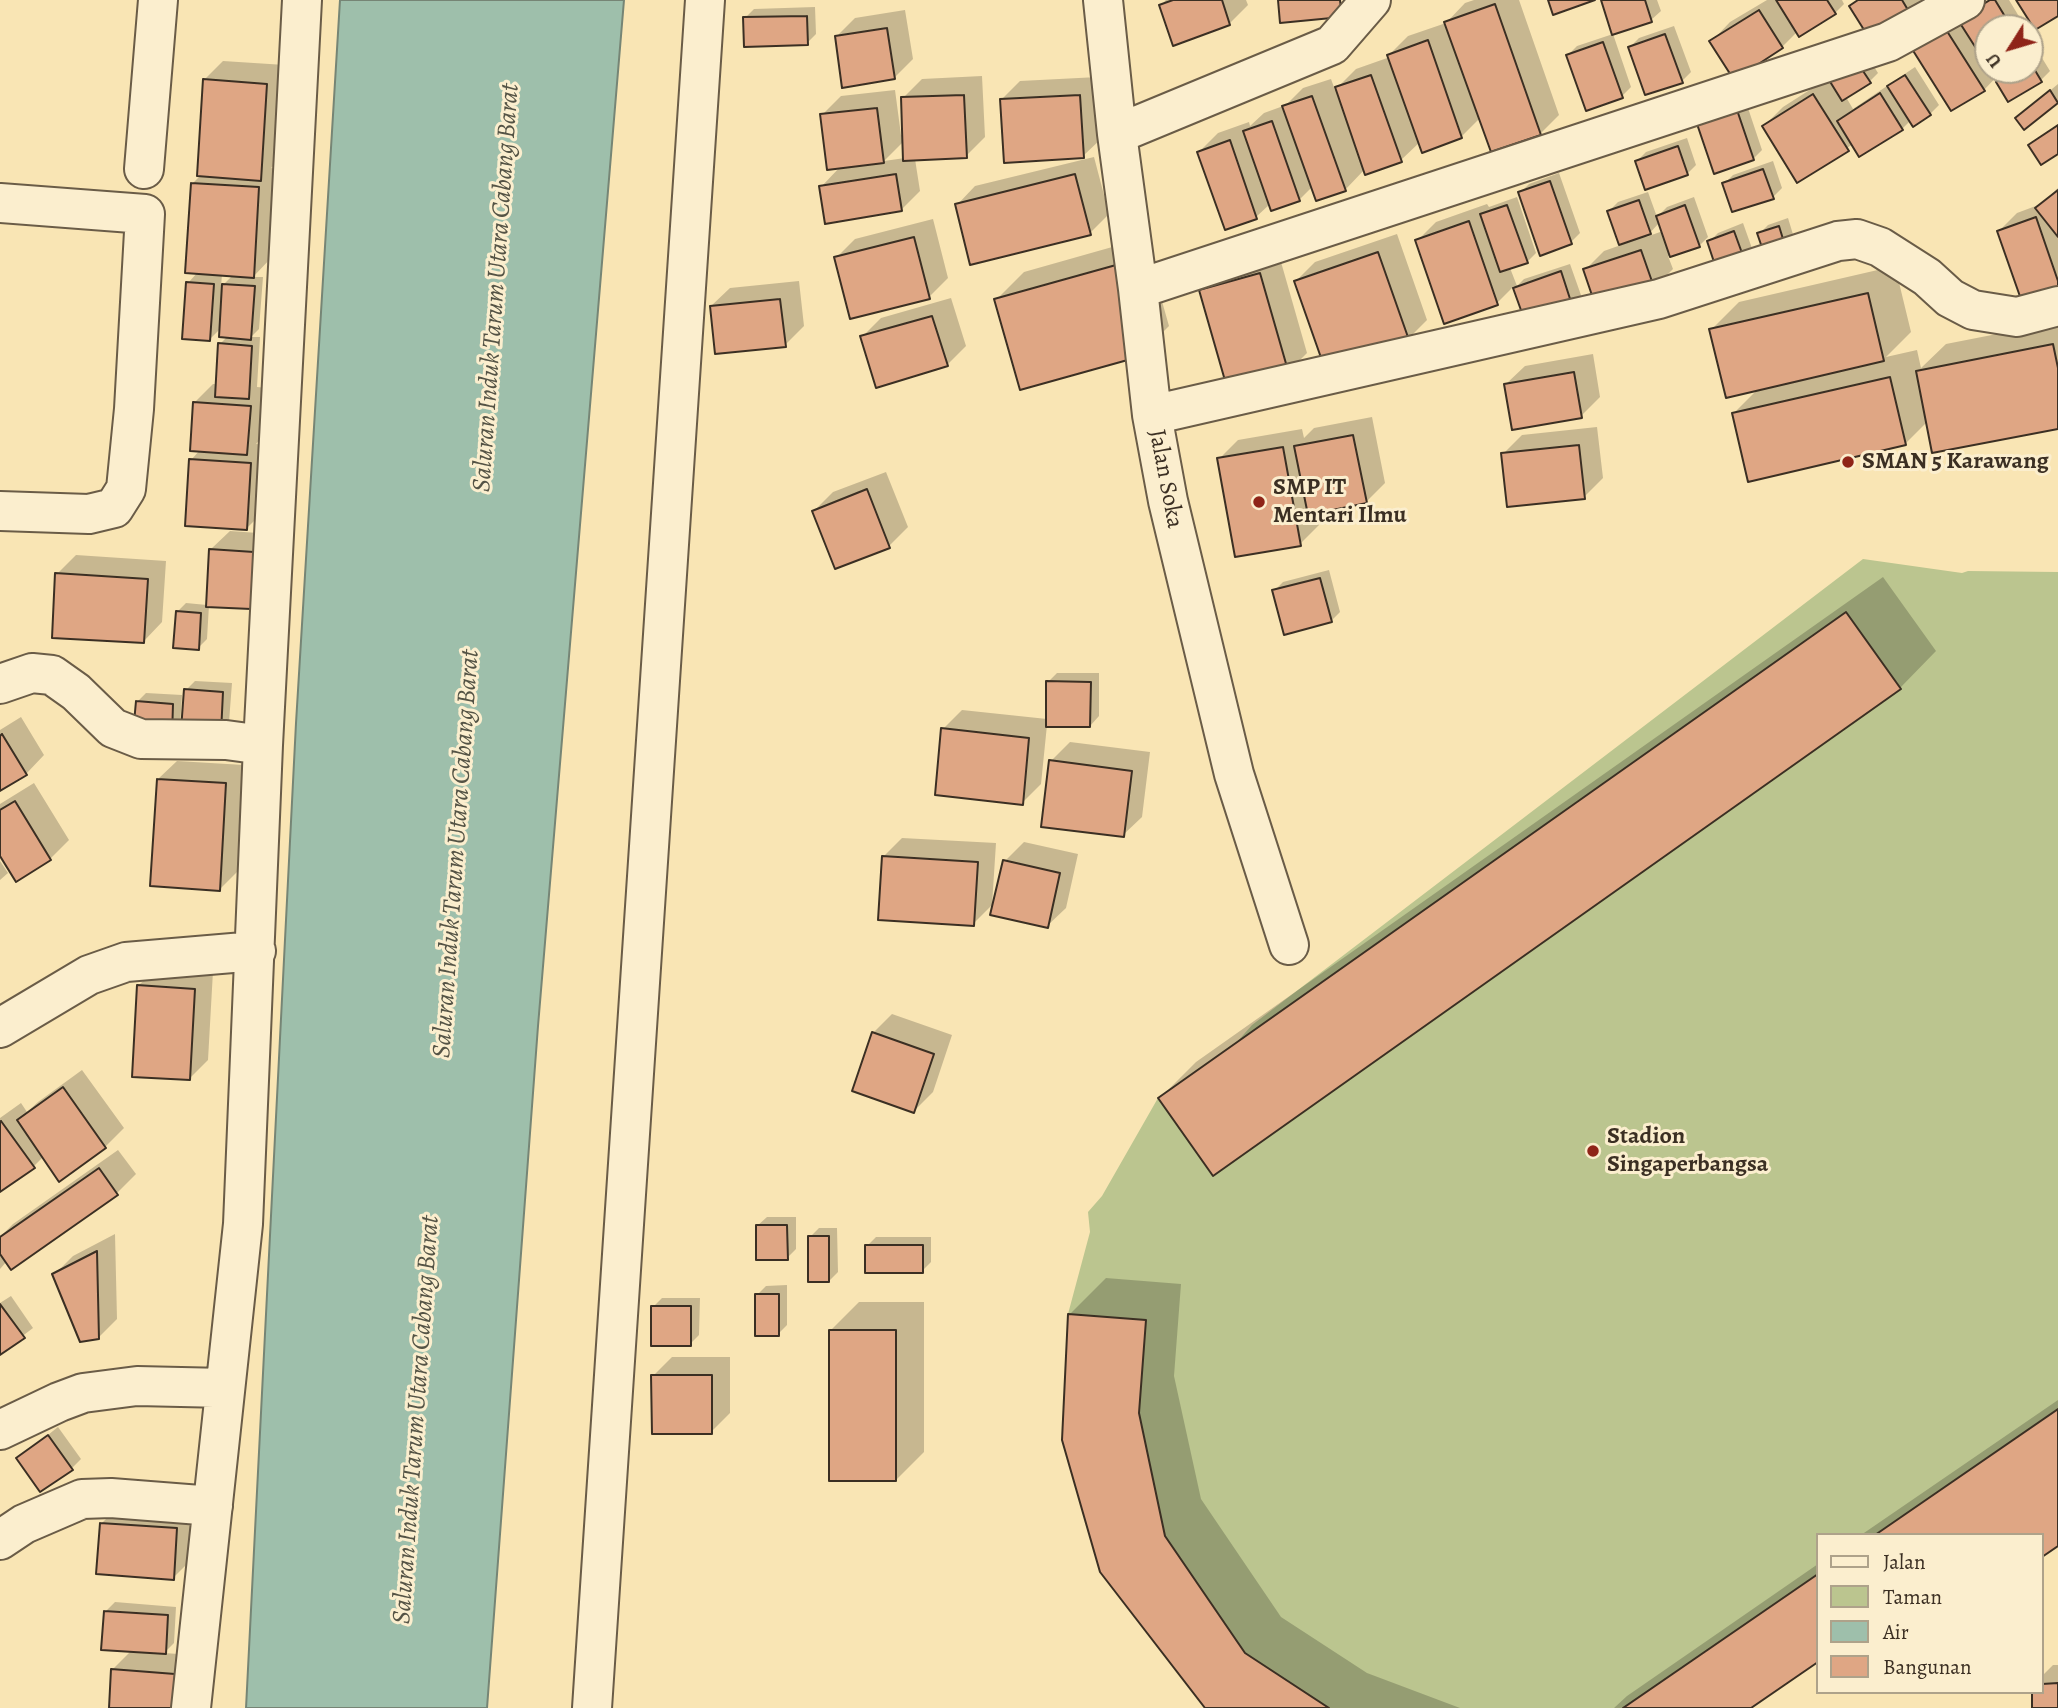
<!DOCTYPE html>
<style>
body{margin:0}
#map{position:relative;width:2058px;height:1708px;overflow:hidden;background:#f9e5b4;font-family:Alegreya,serif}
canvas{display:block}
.legend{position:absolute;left:1816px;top:1533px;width:228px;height:161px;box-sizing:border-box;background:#fbeece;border:2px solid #aea28a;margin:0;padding:9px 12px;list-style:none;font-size:21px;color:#3b2f23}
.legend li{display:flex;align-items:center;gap:14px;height:35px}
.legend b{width:35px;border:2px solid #aea28a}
.north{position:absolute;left:1974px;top:14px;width:70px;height:70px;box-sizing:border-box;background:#fbeece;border:2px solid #aea28a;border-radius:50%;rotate:233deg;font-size:19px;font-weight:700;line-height:28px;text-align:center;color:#3b2f23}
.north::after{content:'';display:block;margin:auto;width:24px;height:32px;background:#8f2418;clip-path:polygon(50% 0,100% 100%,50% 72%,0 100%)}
</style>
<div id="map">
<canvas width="2058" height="1708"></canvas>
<ul class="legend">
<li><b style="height:9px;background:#fbeece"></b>Jalan</li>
<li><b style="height:19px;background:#bbc58f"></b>Taman</li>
<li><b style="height:19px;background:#9ebfab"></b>Air</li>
<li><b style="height:19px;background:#dfa684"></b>Bangunan</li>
</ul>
<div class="north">U</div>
</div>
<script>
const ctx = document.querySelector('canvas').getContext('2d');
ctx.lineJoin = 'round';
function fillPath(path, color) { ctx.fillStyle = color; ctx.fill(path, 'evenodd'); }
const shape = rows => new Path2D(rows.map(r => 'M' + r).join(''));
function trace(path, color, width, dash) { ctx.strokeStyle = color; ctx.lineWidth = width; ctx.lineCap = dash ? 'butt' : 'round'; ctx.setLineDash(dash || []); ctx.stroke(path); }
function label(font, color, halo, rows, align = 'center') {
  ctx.font = font + ' Alegreya,serif'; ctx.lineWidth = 6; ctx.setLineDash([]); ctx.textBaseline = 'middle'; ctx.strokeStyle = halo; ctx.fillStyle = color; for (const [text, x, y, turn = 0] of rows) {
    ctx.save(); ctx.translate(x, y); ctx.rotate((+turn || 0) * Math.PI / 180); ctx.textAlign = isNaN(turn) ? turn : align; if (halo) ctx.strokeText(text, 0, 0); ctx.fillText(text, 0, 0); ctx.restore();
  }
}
const green = shape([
 [1863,559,1962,573,1968,571,2058,572,2058,1546,2042,1535,1818,1535,1818,1662,1751,1708,1205,1708,1062,1440,1068,1314,1090,1232,1088,1212,1102,1196,1158,1098,1237,1042,1252,1025]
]);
const water = shape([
 [340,0,624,0,538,1026,487,1708,246,1708,296,723,340,0]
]);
const shadow = shape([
 [1166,0,1246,0,1248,5,1229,24,1161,5],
 [1474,0,1519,0,1559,115,1540,134,1480,118,1461,137,1420,142,1401,160,1365,169,1345,190,1312,187,1299,200,1270,204,1256,217,1226,228,1199,152,1218,133,1249,122,1250,126,1264,113,1286,105,1303,88,1331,79,1335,90,1356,69,1390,57,1389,55,1408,36,1446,23,1465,3],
 [1603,0,1657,0,1661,11,1651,20,1613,33],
 [1767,0,1842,0,1844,4,1835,13,1798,31,1782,47,1712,41,1730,22],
 [1857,0,1934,0,1910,14,1851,6],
 [1987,0,2009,0,2026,28,1988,28,1988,70,2002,71,1984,90,1914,49],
 [815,7,816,34,807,43,745,18,754,9],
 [905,10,913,59,894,78,837,36,855,18],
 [1674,26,1691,72,1682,81,1630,47,1639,38],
 [1613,34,1631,87,1622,96,1568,55,1577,46],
 [2039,53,2050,71,2041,80,1998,82,2012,70,2030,70,2030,59],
 [1866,54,1878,73,1869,82,1846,97,1853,109,1915,67,1939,105,1930,114,1911,120,1902,129,1853,144,1798,180,1764,126,1783,107],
 [223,61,285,65,280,160,271,168,277,169,272,257,253,277,263,277,259,329,251,337,260,337,257,387,269,388,265,434,256,444,269,445,266,509,247,528,191,460,200,450,194,403,213,384,218,384,220,344,228,336,221,328,210,339,188,283,198,272,193,183,201,175,204,80],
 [222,274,233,275,221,287],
 [982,76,985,137,966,156,915,159,920,191,901,210,821,187,840,167,822,115,841,96,895,90,901,135,904,134,903,98,922,79],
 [904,141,905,158,884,161],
 [1098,77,1102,138,1083,156,1001,100,1020,81],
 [2058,84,2058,101,2024,127,2017,118],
 [1745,99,1762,150,1753,159,1698,122],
 [1687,138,1696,165,1687,174,1637,161,1646,152],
 [1094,157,1109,214,1090,233,957,205,975,186],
 [1773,161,1782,188,1773,197,1724,184,1733,175],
 [1559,173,1580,233,1571,242,1520,193,1529,184],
 [2058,188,2058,291,1999,231,2017,213,2041,204],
 [1648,192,1657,217,1667,207,1694,197,1708,237,1699,246,1668,256,1673,269,1654,288,1585,270,1604,251,1621,245,1609,211,1618,202],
 [1660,222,1663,231,1646,237],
 [1517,197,1536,253,1527,262,1510,268,1517,286,1524,279,1570,264,1582,298,1527,322,1514,286,1497,303,1417,241,1436,222,1487,204,1489,207],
 [1788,218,1795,241,1786,250,1759,234,1768,225],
 [933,219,948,278,929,297,836,258,855,239],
 [1743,223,1754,254,1745,263,1709,242,1718,233],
 [1397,234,1427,320,1408,339,1296,281,1315,262],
 [1144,238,1169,326,1141,354,996,300,1024,272],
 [1279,255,1307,353,1288,372,1201,290,1219,271],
 [1895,266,1911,332,1886,357,1917,350,1921,368,1946,344,2058,322,2058,427,1928,421,1905,444,1734,413,1759,388,1711,330,1739,302],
 [799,281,804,326,785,345,711,306,730,288],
 [951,298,966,346,947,365,862,337,881,318],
 [1593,354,1600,397,1581,416,1506,384,1525,366],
 [1372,417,1385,483,1366,502,1317,512,1319,525,1300,544,1219,459,1238,440,1302,429,1304,438,1314,428],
 [1597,427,1603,478,1584,497,1503,454,1522,435],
 [886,472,908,527,889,546,814,511,833,492],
 [230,531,272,534,209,605,207,639,198,648,177,612,186,603,207,605,211,549],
 [76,555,166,561,162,622,144,641,57,574],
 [1329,570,1340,612,1331,621,1274,591,1283,582],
 [1883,577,1936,651,1900,688,1160,1098,1196,1062],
 [1057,673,1099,673,1099,716,1090,726,1047,725,1041,784,1022,803,943,729,962,710,1047,719,1048,682],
 [195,681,232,683,229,722,183,729,186,690],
 [146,693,182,695,180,726,137,702],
 [21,717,44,755,26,774,0,789,0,730],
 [1070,742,1150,752,1142,817,1123,835,1051,761],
 [177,761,244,765,239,870,220,889,158,779],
 [34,783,69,840,50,859,16,880,0,853,0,804],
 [902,838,996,843,992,905,973,924,883,857],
 [1024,842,1078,854,1066,908,1047,926,1005,861],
 [0,861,8,873,0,880],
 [158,967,213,971,208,1060,189,1079,139,985],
 [892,1014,952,1035,933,1092,914,1111,873,1033],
 [82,1070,124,1128,105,1147,44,1156,34,1166,0,1189,0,1118,21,1103,27,1112,38,1102],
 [118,1150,136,1174,117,1193,11,1267,7,1261,0,1269,0,1237,13,1224],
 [767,1217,796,1217,796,1249,787,1258,757,1226],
 [819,1228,837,1228,838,1272,829,1281,810,1237],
 [115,1234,117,1319,98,1338,54,1275,73,1256],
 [876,1237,931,1237,931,1262,922,1271,867,1246],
 [1106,1278,1181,1284,1174,1376,1201,1499,1281,1617,1367,1673,1460,1708,1207,1708,1070,1314],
 [787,1285,787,1325,778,1334,757,1295,766,1286],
 [11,1296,33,1328,0,1353,0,1303],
 [662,1298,700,1298,699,1335,690,1344,653,1307],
 [859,1302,924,1302,924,1452,896,1480,831,1330],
 [672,1357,730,1357,730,1413,711,1432,653,1376],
 [2058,1400,2058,1544,2042,1535,1861,1535],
 [58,1427,81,1459,72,1468,19,1458],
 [120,1505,195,1510,192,1559,173,1578,101,1524],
 [1818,1564,1818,1660,1748,1708,1614,1708,1627,1696],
 [115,1602,176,1607,174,1643,164,1653,193,1655,190,1708,110,1708,112,1670,132,1650,106,1611],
 [2053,1665,2058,1665,2058,1708,2034,1708,2042,1692,2042,1676]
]);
const building = shape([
 [1173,0,1222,0,1230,25,1173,46,1159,5,1173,0],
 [1278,0,1340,0,1342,17,1280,23,1278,0],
 [1548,0,1595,0,1553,15,1548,0],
 [1601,0,1645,0,1652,22,1612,35,1601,0],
 [1776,0,1827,0,1836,14,1799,37,1776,0],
 [1858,0,1902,0,1911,15,1871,41,1849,6,1858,0],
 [1990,0,1995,0,2012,28,1988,28,1988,67,1958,20,1990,0],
 [2016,0,2058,0,2058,16,2035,30,2016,0],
 [1495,4,1541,135,1491,152,1444,22,1495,4],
 [1759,10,1783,48,1734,80,1709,41,1759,10],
 [807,16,808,45,744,47,743,17,807,16],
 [887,28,895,79,842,88,835,36,887,28],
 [1945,28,1985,91,1951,111,1912,49,1945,28],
 [1665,34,1683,83,1645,95,1628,47,1665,34],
 [1428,40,1462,138,1422,153,1387,55,1428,40],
 [1603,42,1623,98,1586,111,1566,55,1603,42],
 [1857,62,1871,83,1842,101,1829,80,1857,62],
 [2030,62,2042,82,2008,102,1996,82,2015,70,2030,70,2030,62],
 [1371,75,1402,162,1365,175,1335,87,1371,75],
 [1905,75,1931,115,1913,127,1887,86,1905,75],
 [203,79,267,84,261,181,197,176,203,79],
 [2050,90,2058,103,2024,130,2015,118,2050,90],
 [1880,93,1903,130,1859,157,1837,121,1880,93],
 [1813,94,1849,151,1797,183,1762,126,1813,94],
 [964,95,967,158,903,161,901,97,964,95],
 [1080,95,1084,158,1004,163,1000,99,1080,95],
 [1312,96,1346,191,1316,201,1282,106,1312,96],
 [1736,107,1754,160,1714,174,1696,121,1736,107],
 [877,108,884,163,827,170,820,114,877,108],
 [1272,121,1300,201,1271,211,1243,131,1272,121],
 [2058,125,2058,154,2041,165,2028,145,2058,125],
 [1230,140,1257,219,1225,230,1197,152,1230,140],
 [1678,146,1688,175,1645,190,1635,161,1678,146],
 [1763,169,1774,199,1732,212,1722,183,1763,169],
 [896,174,902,211,825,224,819,186,896,174],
 [1075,174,1091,235,970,265,955,204,1075,174],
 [1550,181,1572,244,1540,256,1518,192,1550,181],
 [191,183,259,187,254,278,185,273,191,183],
 [2058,190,2058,237,2035,208,2058,190],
 [1639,200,1651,234,1619,245,1607,211,1639,200],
 [1507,205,1528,263,1500,272,1480,214,1507,205],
 [1685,205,1700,247,1670,257,1656,216,1685,205],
 [2036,217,2058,281,2058,293,2023,305,1997,231,2036,217],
 [1469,221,1498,305,1444,324,1415,240,1469,221],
 [1779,226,1787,252,1766,259,1757,233,1779,226],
 [1734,231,1746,264,1718,274,1707,241,1734,231],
 [914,237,930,299,850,319,834,257,914,237],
 [1641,250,1655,290,1597,310,1583,269,1641,250],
 [1378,252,1409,340,1325,369,1294,281,1378,252],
 [1116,265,1142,356,1020,390,994,299,1116,265],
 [1561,271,1573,308,1526,324,1513,288,1561,271],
 [1260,273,1289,374,1228,391,1199,290,1260,273],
 [186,282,214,284,210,341,182,339,186,282],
 [222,284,255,286,251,340,219,337,222,284],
 [1868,293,1884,361,1726,398,1709,329,1868,293],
 [780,299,786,347,715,354,710,306,780,299],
 [932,316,948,366,876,388,860,336,932,316],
 [218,343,252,346,249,399,215,397,218,343],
 [2053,344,2058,368,2058,429,1932,453,1916,371,2053,344],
 [1574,372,1582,418,1512,430,1504,384,1574,372],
 [1890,377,1906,445,1748,482,1732,413,1890,377],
 [193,402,251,406,247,455,190,451,193,402],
 [1353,435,1367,503,1308,515,1294,446,1353,435],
 [1579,445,1585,499,1507,507,1501,453,1579,445],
 [1283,447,1301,546,1235,557,1217,458,1283,447],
 [189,459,251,463,247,530,185,526,189,459],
 [867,489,890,548,835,569,812,511,867,489],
 [209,549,254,552,251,609,206,607,209,549],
 [55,573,148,579,144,643,52,638,55,573],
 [1320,578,1332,622,1284,635,1272,590,1320,578],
 [176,611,201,613,199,650,173,648,176,611],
 [1846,612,1901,689,1213,1176,1158,1098,1846,612],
 [1046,681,1091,682,1090,727,1046,727,1046,681],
 [184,689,223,692,221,733,181,730,184,689],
 [136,701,173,704,172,737,133,734,136,701],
 [941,728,1029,738,1023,805,935,795,941,728],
 [2,734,27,775,0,791,0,736,2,734],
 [1049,760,1132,771,1124,837,1041,827,1049,760],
 [157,779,226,783,220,891,150,886,157,779],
 [15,801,51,860,16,882,0,856,0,810,15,801],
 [882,856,978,862,974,926,878,920,882,856],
 [1003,860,1060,873,1048,928,990,915,1003,860],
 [137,985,195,989,190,1080,132,1077,137,985],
 [872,1032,934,1054,914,1113,852,1091,872,1032],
 [63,1087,106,1148,59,1182,17,1120,63,1087],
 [1,1121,35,1168,0,1192,0,1122,1,1121],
 [99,1168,118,1195,11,1270,0,1254,0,1237,99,1168],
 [756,1225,787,1225,788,1260,756,1260,756,1225],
 [808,1236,829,1236,829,1282,808,1282,808,1236],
 [865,1245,923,1245,923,1273,865,1273,865,1245],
 [97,1251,99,1339,80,1342,52,1274,97,1251],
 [755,1294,779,1294,779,1336,755,1336,755,1294],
 [0,1304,25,1338,0,1355,0,1304],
 [651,1306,691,1306,691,1346,651,1346,651,1306],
 [1068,1314,1146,1320,1139,1413,1165,1536,1245,1653,1329,1708,1205,1708,1100,1572,1062,1440,1068,1314],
 [829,1330,896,1330,896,1481,829,1481,829,1330],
 [651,1375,712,1375,712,1434,652,1434,651,1375],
 [2058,1409,2058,1546,2042,1557,2042,1535,1875,1535,2058,1409],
 [48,1435,73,1470,40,1492,16,1458,48,1435],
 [100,1523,177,1528,174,1580,96,1574,100,1523],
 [1818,1574,1818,1662,1751,1708,1623,1708,1818,1574],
 [104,1611,168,1615,166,1654,101,1650,104,1611],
 [111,1669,175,1674,173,1708,109,1708,111,1669],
 [2058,1683,2058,1708,2032,1708,2032,1692,2042,1692,2042,1684,2058,1683]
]);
const minor = shape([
 [1103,0,1117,134,1138,289,1152,415,1168,501,1234,774,1289,945],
 [1117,134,1332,45,1371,0],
 [144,169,158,0],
 [0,203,145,214,134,409,126,489,114,508,89,514,0,511],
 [1138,289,1888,42,1965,0],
 [1152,415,1659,299,1838,241,1857,239,1880,247,1927,277,1950,298,1973,310,2017,317,2058,306],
 [0,684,32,673,52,675,76,692,113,728,141,739,226,740,263,745],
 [0,1028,89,975,126,962,256,951],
 [0,1430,59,1402,83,1393,137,1386,225,1388],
 [0,1540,24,1524,82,1499,111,1498,213,1506],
 [191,1708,243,1224,263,745,302,0],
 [592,1708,705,0]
]);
const markers = [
 [1848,462,7,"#8f2418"],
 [1259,502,7,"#8f2418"],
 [1593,1151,7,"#8f2418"]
];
const poiNames = [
 ["SMAN 5 Karawang",1862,462],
 ["SMP IT",1273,488],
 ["Mentari Ilmu",1273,516],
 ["Stadion",1607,1137],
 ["Singaperbangsa",1607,1165]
];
const streetNames = [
 ["Jalan Soka",1165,479,79]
];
const waterNames = [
 ["Saluran Induk Tarum Utara Cabang Barat",497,288,-86],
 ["Saluran Induk Tarum Utara Cabang Barat",457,854,-86],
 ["Saluran Induk Tarum Utara Cabang Barat",417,1420,-86]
];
fillPath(green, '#bbc58f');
fillPath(water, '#9ebfab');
trace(water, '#768575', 2);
fillPath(shadow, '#0003');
fillPath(building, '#dfa684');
trace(building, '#3b2f23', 2);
trace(minor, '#6a5c47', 42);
trace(minor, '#fbeece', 38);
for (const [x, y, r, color] of markers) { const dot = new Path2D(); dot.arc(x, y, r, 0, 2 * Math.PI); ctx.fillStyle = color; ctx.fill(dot); trace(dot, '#fbeece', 2.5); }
label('bold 24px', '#3b2f23', '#fbeece', poiNames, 'left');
label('24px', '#3b2f23', '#fbeece', streetNames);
label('italic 26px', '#545345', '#fbeece', waterNames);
</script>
